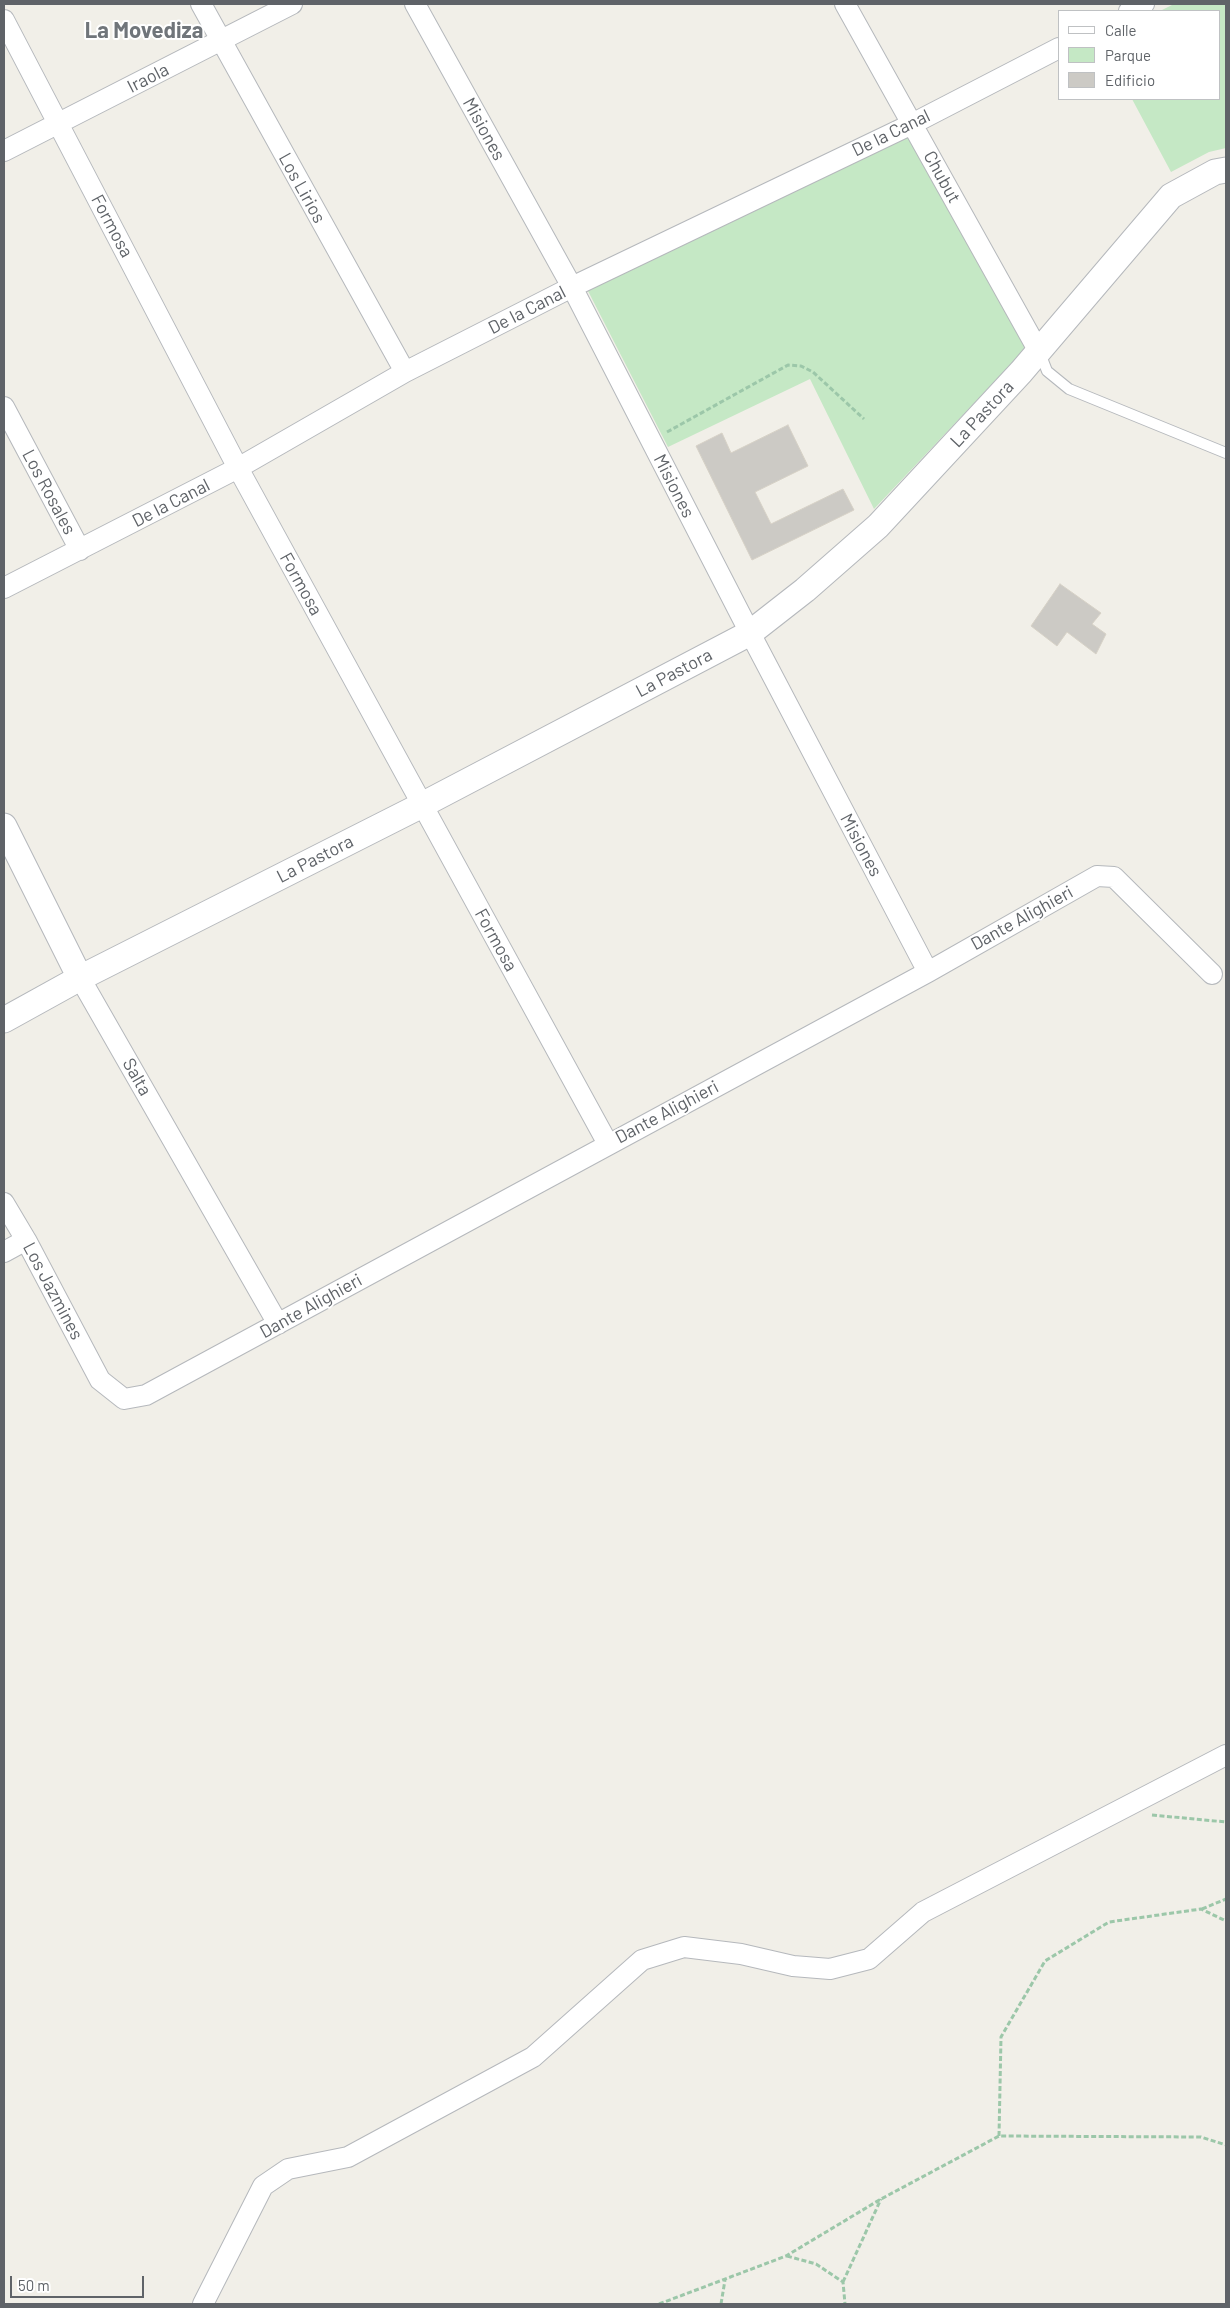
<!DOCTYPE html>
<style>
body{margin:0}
#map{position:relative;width:1230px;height:2308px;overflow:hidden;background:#f1efe8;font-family:Barlow,sans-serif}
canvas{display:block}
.frame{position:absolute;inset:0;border:5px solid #5f6368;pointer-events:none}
.legend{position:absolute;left:1058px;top:10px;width:162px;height:90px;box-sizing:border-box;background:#fff;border:1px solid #bfc1c3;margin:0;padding:6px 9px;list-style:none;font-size:15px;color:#5f6368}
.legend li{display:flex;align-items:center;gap:10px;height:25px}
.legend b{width:25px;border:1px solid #bfc1c3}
.scale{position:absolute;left:10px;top:2276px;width:134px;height:22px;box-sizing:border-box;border:2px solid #5f6368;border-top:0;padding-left:6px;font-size:15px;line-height:18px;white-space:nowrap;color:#5f6368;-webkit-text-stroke:4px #fff;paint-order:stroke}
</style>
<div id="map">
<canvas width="1230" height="2308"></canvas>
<div class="frame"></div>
<ul class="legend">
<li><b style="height:6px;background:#fff"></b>Calle</li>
<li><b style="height:14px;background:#c5e8c5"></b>Parque</li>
<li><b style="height:14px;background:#cccac5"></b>Edificio</li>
</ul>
<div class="scale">50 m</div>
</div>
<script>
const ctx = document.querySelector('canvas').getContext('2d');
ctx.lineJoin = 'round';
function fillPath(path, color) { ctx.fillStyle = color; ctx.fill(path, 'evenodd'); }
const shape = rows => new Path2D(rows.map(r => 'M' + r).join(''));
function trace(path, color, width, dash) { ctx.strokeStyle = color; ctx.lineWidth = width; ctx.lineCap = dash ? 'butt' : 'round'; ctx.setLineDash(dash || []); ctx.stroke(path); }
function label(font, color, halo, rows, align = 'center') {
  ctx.font = font + ' Barlow,sans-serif'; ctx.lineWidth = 4; ctx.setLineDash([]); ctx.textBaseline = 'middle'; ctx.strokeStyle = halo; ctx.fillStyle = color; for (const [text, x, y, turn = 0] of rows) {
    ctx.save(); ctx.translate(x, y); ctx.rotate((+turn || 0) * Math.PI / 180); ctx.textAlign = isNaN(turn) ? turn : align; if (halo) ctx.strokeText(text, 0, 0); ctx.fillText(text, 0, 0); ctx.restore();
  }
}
const green = shape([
 [1174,4,1226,4,1226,148,1209,152,1171,172,1132,99,1219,99,1219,11,1160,11],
 [908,129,1028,346,874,509,810,379,668,447,588,291]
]);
const building = shape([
 [788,425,808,466,755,492,771,524,843,489,854,510,752,560,696,446,722,433,731,453,788,425],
 [1060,584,1101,613,1092,624,1106,634,1096,654,1067,632,1057,646,1031,626,1060,584]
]);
const path = shape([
 [667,432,788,365,801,366,813,372,864,419],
 [1152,1815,1226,1822],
 [1202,1909,1226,1899],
 [999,2136,1001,2037,1045,1961,1109,1922,1201,1909,1226,1921],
 [787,2256,816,2264,843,2282,845,2304],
 [843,2282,881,2199],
 [659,2304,786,2256,881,2199,999,2136,1201,2137,1226,2145],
 [721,2304,725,2280]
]);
const service = shape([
 [1040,353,1047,371,1069,389,1226,453]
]);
const minor = shape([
 [201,4,405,372],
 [415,4,572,287,750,633,928,972],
 [845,4,1038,350],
 [1129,11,1144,4],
 [4,20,238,468,608,1144],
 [4,151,292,4],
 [4,407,80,550],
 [4,588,238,468,405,372,572,287,912,124,1059,48],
 [80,978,278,1324],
 [4,1203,26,1240,100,1380,124,1399,146,1395,928,972,1097,876,1114,877,1212,974],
 [4,1252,26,1240],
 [203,2304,263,2186,288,2169,348,2157,533,2057,642,1960,684,1947,741,1954,793,1966,830,1969,869,1959,923,1912,1226,1755]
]);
const tertiary = shape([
 [4,826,80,978],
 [4,1020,80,978,422,805,750,633,805,590,878,526,1021,372,1171,196,1215,172,1226,170]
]);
const streetNames = [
 ["Iraola",148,78,-27],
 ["Misiones",484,129,61],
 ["De la Canal",891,133,-26],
 ["Chubut",942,177,61],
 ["Los Lirios",302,188,61],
 ["Formosa",112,226,62],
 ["De la Canal",527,310,-27],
 ["La Pastora",982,414,-47],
 ["Misiones",674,486,63],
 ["Los Rosales",49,492,62],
 ["De la Canal",171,503,-27],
 ["Formosa",301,584,61],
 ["La Pastora",674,673,-28],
 ["Misiones",861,845,62],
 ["La Pastora",315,859,-27],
 ["Dante Alighieri",1022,918,-29],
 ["Formosa",496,940,61],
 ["Salta",137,1077,60],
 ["Dante Alighieri",667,1112,-28],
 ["Los Jazmines",53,1291,62],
 ["Dante Alighieri",311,1306,-29]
];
const districtNames = [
 ["La Movediza",144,31]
];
fillPath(green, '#c5e8c5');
fillPath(building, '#cccac5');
trace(building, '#d6d1c6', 1);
trace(service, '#b5b8bc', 12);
trace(minor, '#b5b8bc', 22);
trace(tertiary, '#b5b8bc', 27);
trace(path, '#9cc7a9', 3, [5, 2.5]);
trace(service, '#fff', 10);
trace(minor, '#fff', 20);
trace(tertiary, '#fff', 25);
label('18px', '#5f6368', '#fff', streetNames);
label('bold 22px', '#70757a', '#fff', districtNames);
</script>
